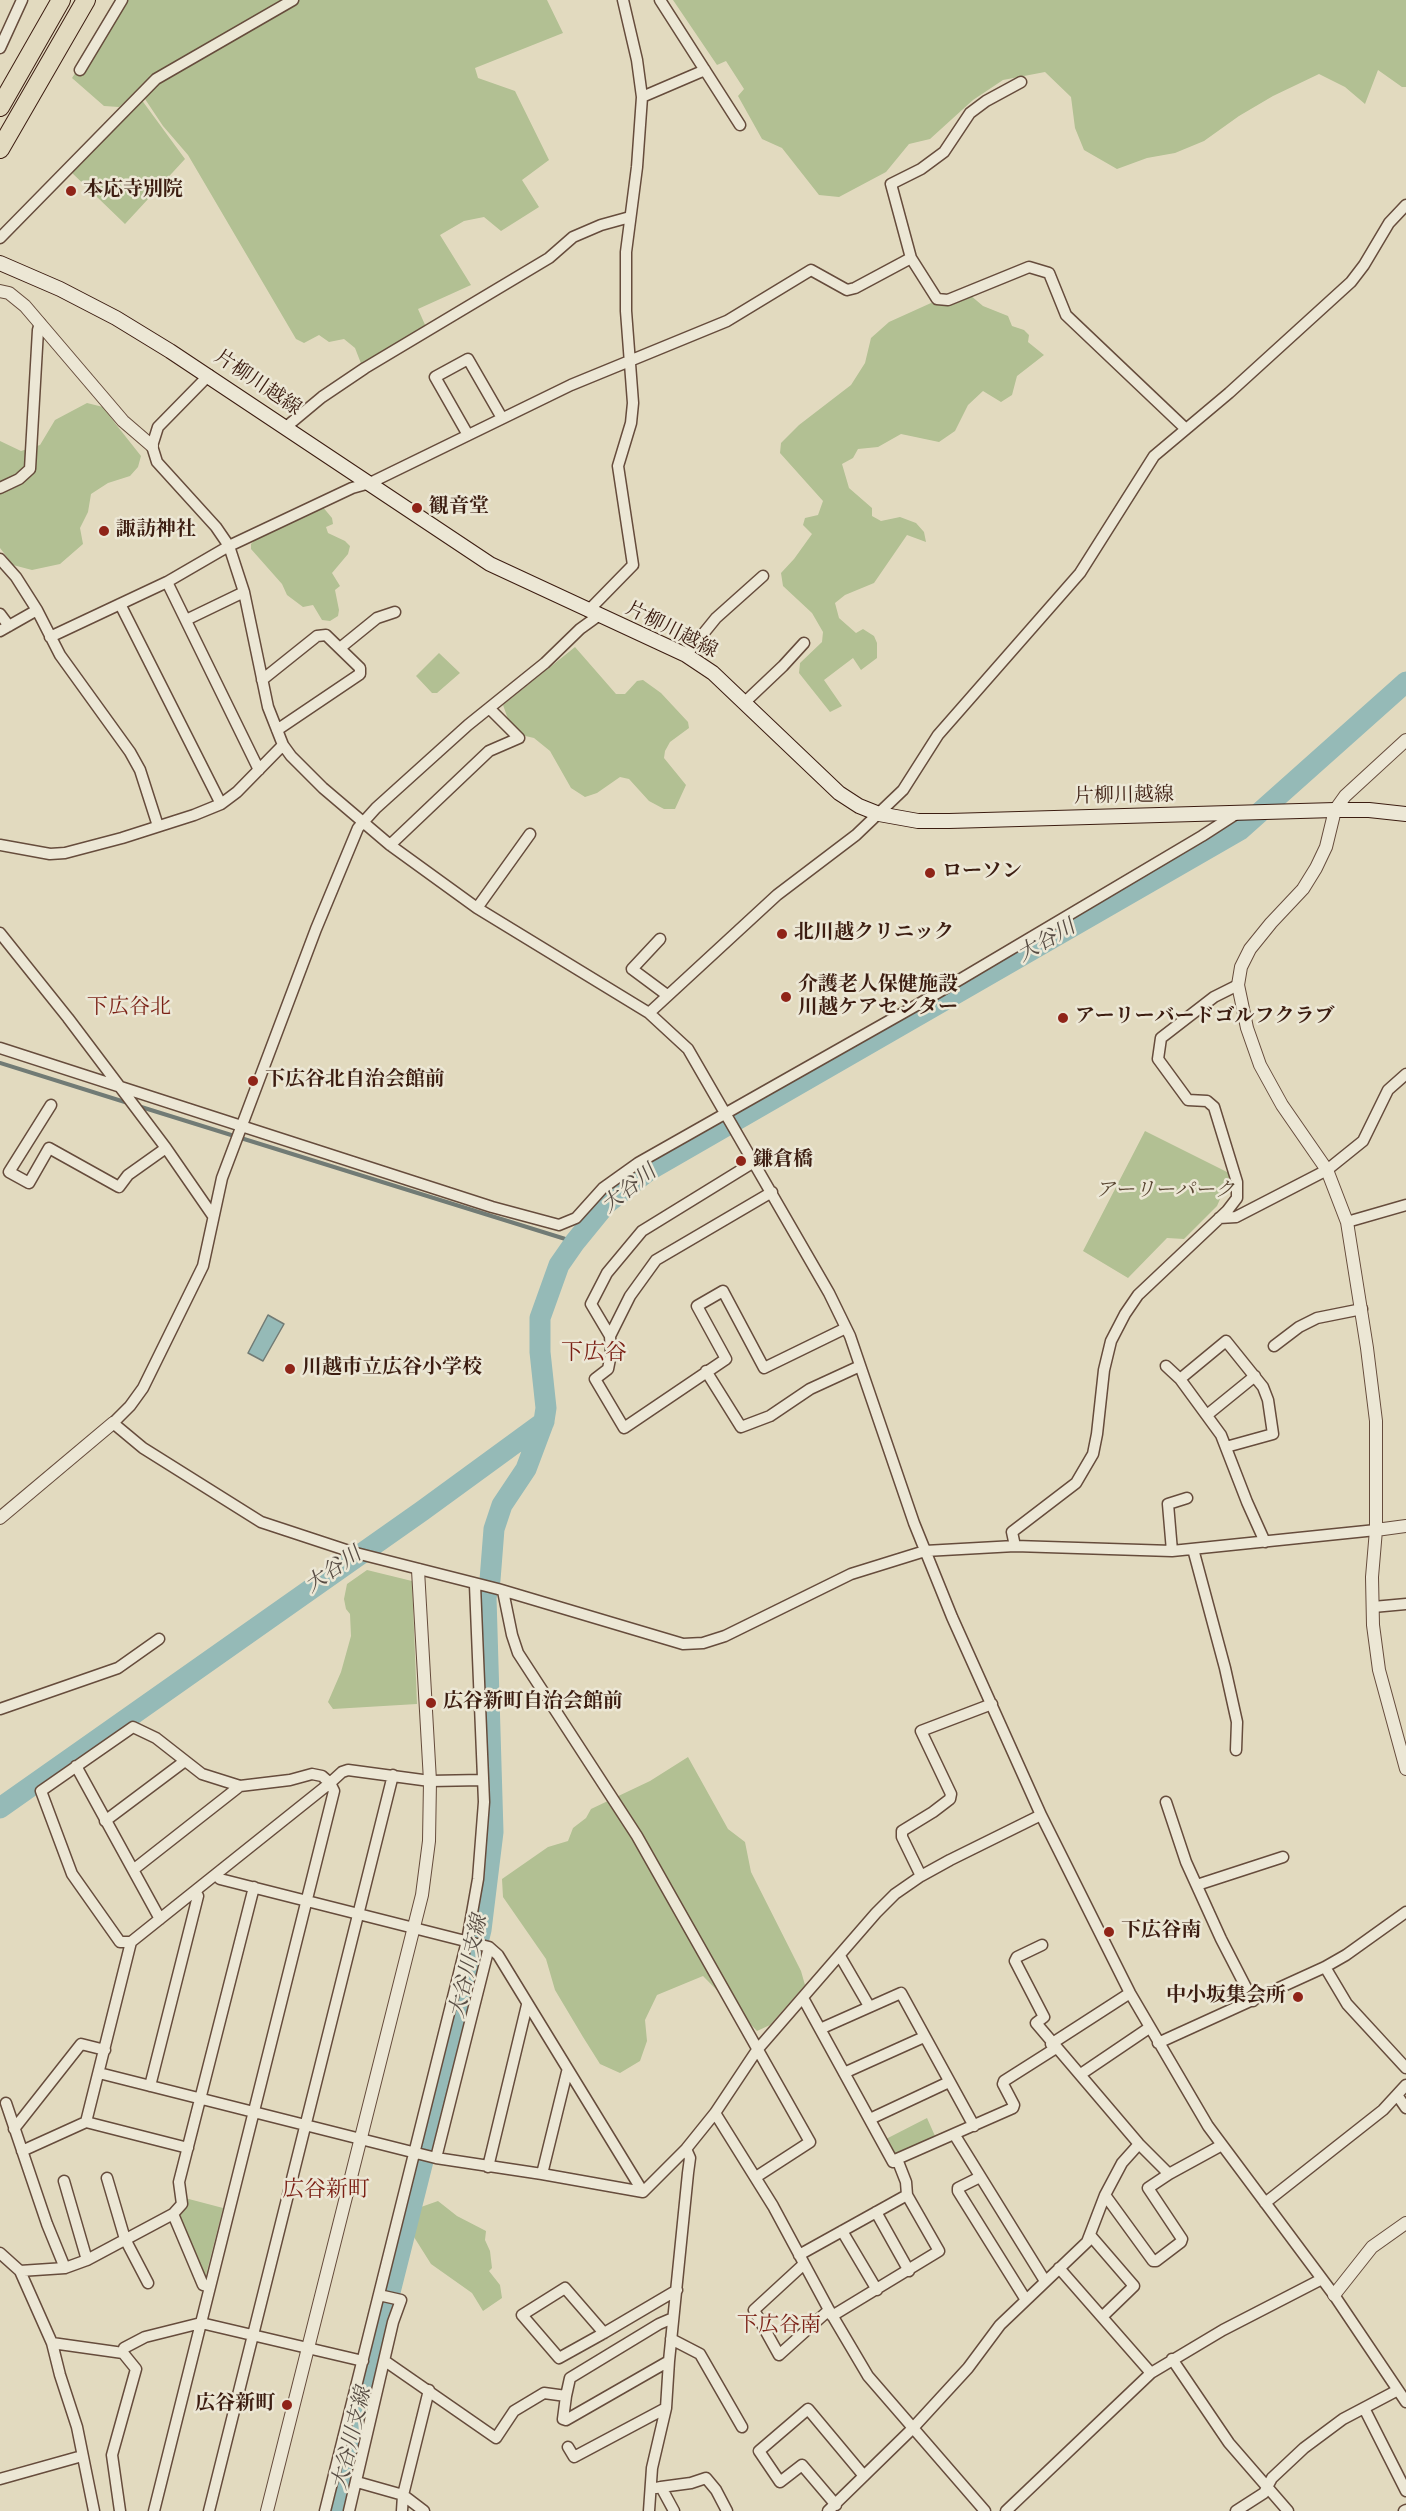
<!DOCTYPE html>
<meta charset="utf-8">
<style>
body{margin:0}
canvas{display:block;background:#e2dabf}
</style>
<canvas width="1406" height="2511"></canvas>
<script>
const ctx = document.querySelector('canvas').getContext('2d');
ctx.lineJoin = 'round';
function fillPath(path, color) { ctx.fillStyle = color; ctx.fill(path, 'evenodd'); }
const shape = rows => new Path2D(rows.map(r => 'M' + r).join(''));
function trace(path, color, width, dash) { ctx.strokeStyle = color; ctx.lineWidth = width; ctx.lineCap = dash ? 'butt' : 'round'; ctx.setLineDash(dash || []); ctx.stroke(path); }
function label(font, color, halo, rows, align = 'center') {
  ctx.font = font + ' "IM FELL Double Pica","Noto Serif JP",serif'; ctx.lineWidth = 5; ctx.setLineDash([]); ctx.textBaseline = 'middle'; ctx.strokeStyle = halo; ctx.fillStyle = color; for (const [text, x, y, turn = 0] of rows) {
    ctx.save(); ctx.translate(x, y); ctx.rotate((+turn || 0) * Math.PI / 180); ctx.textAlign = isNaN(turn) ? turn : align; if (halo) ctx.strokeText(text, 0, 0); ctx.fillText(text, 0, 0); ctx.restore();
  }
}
const green = shape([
 [124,0,547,0,563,33,475,68,478,78,515,91,549,160,522,180,539,207,501,231,484,217,464,221,440,235,471,285,418,309,426,327,362,366,355,348,344,339,329,342,319,335,304,343,296,339,188,155,163,126,139,90,119,107,104,106,72,78],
 [673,0,1406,0,1406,87,1402,87,1378,70,1365,104,1345,87,1319,74,1273,96,1239,116,1204,141,1175,153,1147,158,1117,169,1084,150,1075,128,1071,97,1045,72,1003,80,973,100,930,139,909,144,886,172,839,197,819,195,782,148,762,139,738,96,744,89,726,61,717,65],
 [141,99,185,159,125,224,70,171],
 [970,295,983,306,1008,316,1012,326,1024,330,1029,335,1028,342,1044,355,1017,376,1012,395,1001,402,983,391,968,405,955,431,939,442,901,434,878,447,858,449,853,458,842,464,849,488,872,508,872,516,881,521,900,517,916,523,924,532,926,542,907,535,874,583,845,595,835,603,839,618,856,633,863,629,874,636,877,643,877,658,861,670,853,658,824,680,842,706,830,712,799,673,800,663,822,642,823,632,812,613,783,586,781,573,794,559,812,534,803,525,805,518,818,515,823,501,780,453,781,443,799,425,851,385,865,363,871,338,889,322,931,303,952,304],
 [87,403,103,407,118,427,141,456,138,467,130,476,108,483,91,494,88,512,80,528,83,544,60,564,32,570,13,565,0,548,0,441,21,451,40,445,55,420],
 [322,506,332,518,333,524,326,527,328,533,345,541,350,546,348,554,332,573,340,586,335,590,339,610,338,616,330,621,322,620,313,605,303,607,287,595,282,584,251,549,251,544,259,536],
 [575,647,616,694,625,694,637,681,643,680,661,693,688,722,689,728,670,742,665,751,664,758,686,785,675,809,664,809,649,801,629,779,620,777,597,793,585,797,571,788,550,751,534,738,521,735,508,719,503,705],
 [439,653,460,673,437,693,432,693,416,676],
 [1145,1131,1231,1174,1217,1206,1184,1239,1167,1238,1128,1278,1083,1251],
 [367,1570,412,1581,417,1704,333,1709,328,1702,341,1672,351,1636,350,1614,346,1609,344,1599,347,1584],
 [688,1757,728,1829,745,1842,751,1872,801,1971,805,1985,770,2025,757,2031,703,1976,657,1995,645,2020,647,2041,640,2061,620,2073,600,2064,583,2037,555,1990,546,1959,503,1897,502,1879,548,1847,568,1841,573,1828,586,1818,591,1809,650,1781],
 [927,2118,935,2136,894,2156,886,2139],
 [185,2198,223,2208,205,2279,178,2215,187,2208],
 [438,2201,457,2216,486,2231,485,2240,490,2251,492,2268,489,2271,500,2285,502,2298,483,2311,472,2293,431,2264,414,2237,421,2207]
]);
const water = shape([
 [268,1315,284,1324,263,1361,248,1353,268,1315]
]);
const stream = shape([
 [0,1063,128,1103],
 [138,1106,575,1242]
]);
const river = shape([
 [0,1808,422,1511,544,1422],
 [335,2511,481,1930,493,1832,486,1597,490,1580,494,1529,502,1505,526,1469,544,1421,546,1408,540,1352,540,1318,559,1265,575,1242,606,1204,648,1171,1240,830,1406,682]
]);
const minor = shape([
 [660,0,740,125],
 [0,48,22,0],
 [80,70,122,0],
 [642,97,705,70],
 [0,238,156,79,293,0],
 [911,258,891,184,921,169,944,152,970,113,986,101,1021,82],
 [209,375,158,427,152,446,157,462,216,527,229,546,244,592,268,707,283,745,291,756,323,788,390,845,477,908,649,1013,688,1049,829,1293,850,1336,914,1523,952,1617,1041,1815,1130,1993,1208,2126,1334,2295,1406,2402],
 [286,427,322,397,365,368,549,258,573,237,601,225,630,217],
 [468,435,435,377,468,359,502,418],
 [0,488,19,479,30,469,38,330,40,323],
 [0,559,16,577,37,610,60,655,130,752,140,770,158,826],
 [167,582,259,770],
 [120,604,221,804],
 [588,611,633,565,618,466,631,423,633,403,626,311,626,252,637,167,642,97,637,60,623,0],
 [0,614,9,626],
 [598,616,580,629,545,663,468,725,376,808,358,828,316,929,222,1178,203,1266,143,1388,130,1406,113,1423,143,1448,261,1522,352,1552,498,1589,683,1644,703,1643,725,1636,851,1574,925,1551,1015,1546,1172,1551,1376,1530],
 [186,620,244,592],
 [0,631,37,610],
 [50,637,167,582,229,546,352,488,370,483,571,385,727,321,811,270,847,290,855,288,911,258,937,299,948,300,1029,267,1049,273,1066,315,1186,429],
 [340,648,377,618,395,612],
 [686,655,716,618,763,576],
 [262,680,317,636,326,635,360,668,360,674,277,730],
 [745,702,783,666,804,643],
 [0,845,50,854,65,853,122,838,194,815,221,804,237,792,283,745],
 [390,845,489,751,519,738,489,708],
 [477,908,530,834],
 [0,933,68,1018,166,1148,213,1216],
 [660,939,632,969,667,995],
 [649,1013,777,895,856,835,903,790,938,735,1080,573,1154,456,1229,393,1351,282,1364,265,1389,223,1406,205],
 [0,1048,492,1207,559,1225,576,1218,603,1188,638,1163,917,1005,1202,836,1236,814],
 [51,1105,9,1172,29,1183,49,1148,119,1187,128,1175,166,1148],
 [754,1162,642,1231,607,1273,591,1304,610,1336,611,1354,608,1369,595,1379,624,1428,726,1359,697,1306,723,1291,764,1368,846,1328],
 [1219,1218,1236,1217,1327,1170,1363,1141,1388,1090,1406,1074],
 [1347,1222,1406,1205],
 [610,1336,630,1296,656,1260,772,1192],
 [1274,1346,1299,1327,1317,1318,1362,1309],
 [1166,1366,1180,1379,1221,1435,1247,1502,1265,1542],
 [706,1371,741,1427,770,1416,810,1389,860,1366],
 [1180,1379,1226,1341,1263,1387,1268,1400,1273,1434,1226,1447],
 [1207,1415,1255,1376],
 [1015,1546,1012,1532,1076,1483,1093,1454,1097,1434,1104,1370,1111,1341,1125,1314,1138,1295,1227,1211,1237,1198,1237,1182,1214,1107,1207,1101,1188,1100,1158,1059,1161,1038,1214,997,1238,985],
 [1193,1549,1225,1668,1237,1722,1236,1750],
 [1172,1551,1168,1504,1187,1498],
 [503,1591,512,1635,518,1653,637,1836,810,2142,756,2177],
 [1373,1607,1406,1604],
 [0,1709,118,1668,159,1639],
 [76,1766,160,1919],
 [1166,1802,1186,1862,1221,1939,1253,2001],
 [105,1821,185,1761],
 [133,1870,240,1786],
 [216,1875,220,1879,489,1947,498,1955,643,2192],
 [921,1876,902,1837,902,1831,933,1812,950,1799,951,1794,921,1731,992,1704],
 [1197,1885,1283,1857],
 [131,1942,120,1942,72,1874,41,1791,133,1727,156,1738,202,1774,240,1786,290,1780,312,1774,322,1776,330,1783,131,1942,86,2122,188,2148],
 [1042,1945,1017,1957,1015,1961,1044,2017,1036,2023,1139,2144,1169,2174,1222,2145],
 [840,1956,869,2006],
 [1325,1967,1347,2004,1406,2068],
 [803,1998,893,2162,897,2159,906,2182,907,2195,939,2251,832,2316],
 [820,2029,901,1993,974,2126],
 [1158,2043,1325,1967,1346,1955,1406,1912],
 [1051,2044,1130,1993],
 [99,2073,436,2158,542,2174,643,2192,686,2149,715,2113,757,2050,876,1913,895,1894,921,1876,950,1860,1041,1815],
 [844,2073,924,2037],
 [1081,2074,1149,2028],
 [150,2086,198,1896,195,1891],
 [1397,2095,1406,2108],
 [6,2103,47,2224,65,2268],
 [715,2113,773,2206,829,2310,868,2376,985,2511],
 [870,2119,949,2082],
 [14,2129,81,2044,105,2050],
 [954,2134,1045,2281],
 [22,2151,86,2122],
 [436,2158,489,1947],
 [897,2159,1013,2108,1014,2105,1003,2084,1004,2081,1056,2048],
 [488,2167,527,2005],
 [542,2174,567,2072],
 [980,2177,958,2188,958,2191,1026,2300],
 [107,2178,125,2239,148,2283],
 [64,2181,87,2260],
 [1105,2195,1153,2261,1156,2261,1181,2242,1182,2239,1148,2188,1169,2174],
 [1265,2203,1383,2110,1406,2085],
 [876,2212,909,2271],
 [173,2214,182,2204,179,2182,254,1887],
 [842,2231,877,2290],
 [1090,2235,1134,2286,1102,2317],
 [0,2253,20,2271,65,2268,87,2260,173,2214,203,2285,210,2287],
 [799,2255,907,2195],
 [804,2264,754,2310,779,2355,829,2310],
 [1059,2268,1151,2373],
 [20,2271,52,2343,123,2353,136,2369,112,2455,120,2511],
 [604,2333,565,2288,522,2315,559,2358,604,2333,677,2290],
 [671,2339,700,2354,742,2427],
 [52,2343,60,2375,77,2427,94,2511],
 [123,2353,124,2348,145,2337,201,2323,363,2361],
 [1172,2359,1229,2443,1288,2511],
 [385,2361,496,2438,514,2411,544,2393,566,2396,570,2378,659,2324,673,2318],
 [566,2396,563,2419,566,2420,669,2361],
 [1364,2408,1406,2491],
 [568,2447,574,2457,666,2408],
 [0,2479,82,2456],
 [357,2482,403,2495,424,2511],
 [661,2487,691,2483,706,2478,716,2490,727,2511],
 [656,2488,661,2487,674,2511],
 [836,2505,802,2465,780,2482,759,2451,808,2409,864,2476],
 [154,2511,334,1791,330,1783,342,1772,348,1770,430,1781,482,1780],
 [209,2511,393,1775],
 [325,2511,467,1941,478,1879,484,1802,475,1585],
 [349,2511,393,2322,401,2300,379,2295],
 [402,2511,403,2495,429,2390],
 [649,2511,652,2468,666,2408,669,2361,688,2173,690,2158,686,2149],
 [828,2511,912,2429,968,2368,1000,2325,1087,2242,1105,2195,1122,2163,1139,2144],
 [1006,2511,1151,2373,1223,2330,1322,2279],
 [1236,2511,1264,2493,1272,2478,1304,2448,1343,2419,1398,2390],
 [1404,2511,1406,2510]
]);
const tertiary = shape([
 [0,291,9,293,25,306,123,421,152,446],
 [1406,740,1345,796,1335,810,1326,847,1316,868,1303,889,1271,923,1250,949,1241,967,1238,985,1247,1028,1260,1065,1282,1105,1327,1170,1347,1222,1367,1348,1376,1421,1376,1530,1372,1577,1373,1625,1379,1670,1406,1769],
 [0,1518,113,1423],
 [1376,1530,1406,1526],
 [1334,2295,1372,2247,1406,2223],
 [267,2511,422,1895,429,1841,430,1781,418,1570]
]);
const secondary = shape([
 [0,263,60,289,116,318,170,351,490,564,686,655,713,673,839,793,859,806,879,814,918,821,949,821,1335,810,1369,810,1406,814]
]);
const motorway = shape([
 [0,107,61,0],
 [0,149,86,0]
]);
const markers = [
 [71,191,6,"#8f2418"],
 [417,508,6,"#8f2418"],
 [104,531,6,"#8f2418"],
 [930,873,6,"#8f2418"],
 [782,934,6,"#8f2418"],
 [786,997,6,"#8f2418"],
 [1063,1018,6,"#8f2418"],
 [253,1081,6,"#8f2418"],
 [741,1161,6,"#8f2418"],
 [290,1369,6,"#8f2418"],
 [431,1703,6,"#8f2418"],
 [1109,1932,6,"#8f2418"],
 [1298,1997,6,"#8f2418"],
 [287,2405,6,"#8f2418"]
];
const poiNames = [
 ["本応寺別院",83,191],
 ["観音堂",429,508],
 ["諏訪神社",116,531],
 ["ローソン",942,873],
 ["北川越クリニック",794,934],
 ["介護老人保健施設",798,986],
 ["川越ケアセンター",798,1009],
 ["アーリーバードゴルフクラブ",1075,1018],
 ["下広谷北自治会館前",265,1081],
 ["鎌倉橋",753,1161],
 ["川越市立広谷小学校",302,1369],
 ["広谷新町自治会館前",443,1703],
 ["下広谷南",1121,1932],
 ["中小坂集会所",1286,1997,"right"],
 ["広谷新町",275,2405,"right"]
];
const streetNames = [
 ["片柳川越線",257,384,34],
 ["片柳川越線",671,631,27],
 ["片柳川越線",1124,797,-1]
];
const parkNames = [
 ["アーリーパーク",1165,1192]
];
const waterNames = [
 ["大谷川",1047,942,-30],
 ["大谷川",630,1190,-39],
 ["大谷川",334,1571,-35],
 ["大谷川支線",470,1967,-77],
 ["大谷川支線",353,2439,-76]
];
const neighbourhoodNames = [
 ["下広谷北",129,1008],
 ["下広谷南",779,2326]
];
const quarterNames = [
 ["下広谷",594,1354],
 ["広谷新町",326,2191]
];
fillPath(green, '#b2c093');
fillPath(water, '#95bab7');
trace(water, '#717b75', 1.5);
trace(stream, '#717b75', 4);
trace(river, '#95bab7', 21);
trace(minor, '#664c3c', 13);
trace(tertiary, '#664c3c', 14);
trace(secondary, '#3c1d11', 16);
trace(motorway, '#3c1d11', 20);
trace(minor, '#ece7d5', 10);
trace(tertiary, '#ece7d5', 12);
trace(secondary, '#ece7d5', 14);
trace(motorway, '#e2dabf', 18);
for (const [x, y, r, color] of markers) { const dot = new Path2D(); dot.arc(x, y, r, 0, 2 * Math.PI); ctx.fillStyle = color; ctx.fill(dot); trace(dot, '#ece7d5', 2); }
label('bold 20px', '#3c1d11', '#ece7d5', poiNames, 'left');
label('20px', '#3c1d11', '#ece7d5', streetNames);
label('italic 20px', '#5a4632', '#ece7d5', parkNames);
label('italic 21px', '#574c43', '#ece7d5', waterNames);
label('21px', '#7a1f14', '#ece7d5', neighbourhoodNames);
label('22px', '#7a1f14', '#ece7d5', quarterNames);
</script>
